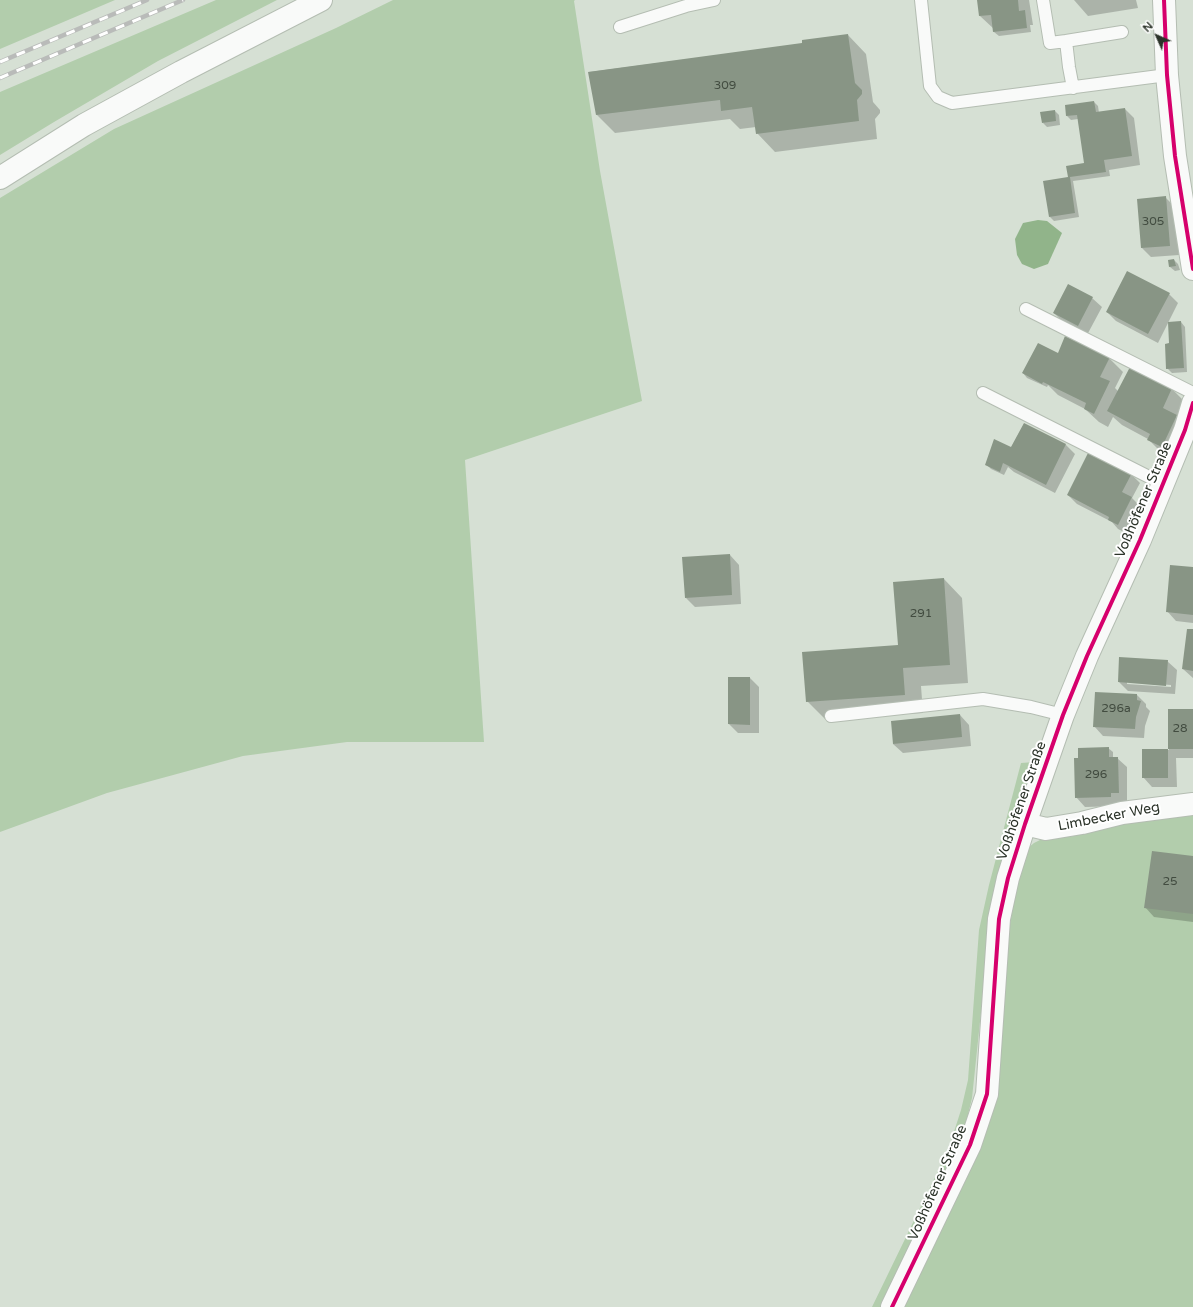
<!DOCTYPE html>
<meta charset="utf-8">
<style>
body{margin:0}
#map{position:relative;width:1193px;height:1307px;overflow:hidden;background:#d6e0d4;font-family:"Varela Round",sans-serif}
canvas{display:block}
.north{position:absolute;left:1137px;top:16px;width:40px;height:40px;-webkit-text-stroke:3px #fff;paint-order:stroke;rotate:315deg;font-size:11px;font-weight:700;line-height:16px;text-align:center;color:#2b3329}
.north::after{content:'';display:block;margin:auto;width:14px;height:18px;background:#2b3329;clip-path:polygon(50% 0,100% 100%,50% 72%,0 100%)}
</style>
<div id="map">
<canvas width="1193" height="1307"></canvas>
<div class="north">N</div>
</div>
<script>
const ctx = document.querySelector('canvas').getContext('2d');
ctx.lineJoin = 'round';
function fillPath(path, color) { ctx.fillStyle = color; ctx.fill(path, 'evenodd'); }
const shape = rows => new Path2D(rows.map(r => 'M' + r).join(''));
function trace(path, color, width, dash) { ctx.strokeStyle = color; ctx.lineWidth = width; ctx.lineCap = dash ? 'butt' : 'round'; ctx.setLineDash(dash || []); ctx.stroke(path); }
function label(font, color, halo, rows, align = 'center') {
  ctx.font = font + ' "Varela Round",sans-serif'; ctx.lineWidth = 4; ctx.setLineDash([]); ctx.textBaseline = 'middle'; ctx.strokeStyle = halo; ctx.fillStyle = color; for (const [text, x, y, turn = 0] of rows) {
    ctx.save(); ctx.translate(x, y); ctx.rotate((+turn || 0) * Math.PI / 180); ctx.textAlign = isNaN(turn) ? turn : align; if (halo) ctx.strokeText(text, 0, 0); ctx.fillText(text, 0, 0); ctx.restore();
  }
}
const green = shape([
 [0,0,115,0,0,49],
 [216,0,277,0,158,61,54,122,0,155,0,92],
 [393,0,575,0,574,1,600,171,642,401,465,460,484,742,347,742,243,756,107,793,0,832,0,198,114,129,336,28],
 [1035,762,989,936,972,1098,964,1131,955,1153,881,1307,872,1307,938,1171,951,1141,961,1110,968,1080,979,930,989,885,1021,763],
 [1193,810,1193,1307,903,1307,966,1179,971,1165,1015,894,1028,848,1034,843,1040,840,1074,836,1112,821]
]);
const water = shape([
 [1038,220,1047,221,1062,233,1048,264,1034,269,1022,264,1017,255,1015,239,1023,223]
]);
const shadow = shape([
 [978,0,1029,0,1033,25,1030,25,1031,32,999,36,994,32,994,29,980,16],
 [1074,0,1136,0,1138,8,1088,16],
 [848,35,866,54,873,102,880,110,880,113,875,119,877,139,775,152,757,133,756,127,740,129,730,119,615,133,597,115,589,72,804,44],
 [1094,102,1098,106,1099,113,1125,109,1134,118,1140,165,1109,170,1110,176,1073,181,1079,217,1054,221,1050,217,1069,178,1067,167,1086,164,1078,119,1071,120,1067,116,1066,106],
 [1055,111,1059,115,1060,125,1047,127,1043,123],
 [1165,197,1175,207,1179,255,1151,257,1142,248,1138,200],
 [1174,260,1178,264,1180,270,1175,271,1170,267,1169,261],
 [1169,294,1178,303,1158,343,1116,321,1107,312],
 [1092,298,1102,307,1087,335,1063,322,1054,313],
 [1181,322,1185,327,1187,372,1172,373,1167,368,1170,344],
 [1058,354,1109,358,1123,372,1115,388,1118,391,1130,369,1172,389,1186,403,1176,460,1162,453,1148,439,1122,425,1113,417,1108,427,1099,422,1085,409,1058,395,1048,385,1047,387,1027,378,1023,373],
 [1024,424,1066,445,1075,454,1055,493,1014,472,1008,467,1004,475,991,469,987,465,1011,448],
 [1131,474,1140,483,1132,498,1141,507,1128,534,1118,529,1112,522,1077,504,1068,495],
 [730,555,739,565,741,604,695,607,686,598],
 [1193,568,1193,623,1176,621,1167,611],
 [944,579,962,598,968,683,921,686,923,713,825,719,807,701,899,646],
 [1193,630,1193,678,1183,669],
 [1167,661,1177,670,1175,694,1128,691,1119,682],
 [1127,682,1171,685,1171,687,1127,684],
 [750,678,759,687,759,733,738,733,729,724],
 [1137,695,1146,704,1146,707,1150,711,1145,726,1144,738,1103,736,1094,726],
 [1169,710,1193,710,1193,758,1176,758,1177,787,1152,787,1143,777,1143,750,1169,750],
 [960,715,969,725,971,746,903,753,893,744],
 [1108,748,1113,752,1113,758,1117,758,1127,767,1127,801,1120,802,1120,806,1085,807,1076,797,1079,759],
 [1193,857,1193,922,1154,917,1145,907]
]);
const building = shape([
 [977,0,1018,0,1019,11,1025,10,1027,28,993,32,991,15,979,16],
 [848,34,855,83,862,90,862,94,857,100,859,121,756,134,752,107,721,111,720,100,596,115,588,72,802,43,802,40],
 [1094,101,1096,112,1125,108,1132,156,1104,160,1106,172,1070,177,1075,213,1049,217,1043,181,1068,177,1066,166,1084,163,1077,115,1066,116,1065,105],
 [1055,110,1056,121,1042,123,1040,112],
 [1166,196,1170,246,1141,248,1137,199],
 [1174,259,1176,266,1169,267,1168,260],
 [1127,271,1170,293,1148,334,1106,312],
 [1068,284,1093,297,1078,326,1053,313],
 [1181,321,1184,368,1166,369,1165,344,1169,343,1168,322],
 [1065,336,1110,357,1100,377,1110,381,1094,414,1084,409,1086,403,1043,382,1042,384,1022,373,1038,343,1058,353],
 [1130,367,1172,388,1163,408,1177,415,1162,447,1147,440,1150,434,1107,411],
 [1024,423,1066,444,1046,485,1003,463,1000,472,985,465,994,439,1011,447],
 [1089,451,1132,473,1122,492,1132,497,1118,525,1108,520,1109,517,1067,495],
 [730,554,732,595,685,598,682,557],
 [1170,565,1193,567,1193,615,1166,612],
 [944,578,950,665,903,668,905,695,806,702,802,652,898,645,893,582],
 [1187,629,1193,629,1193,671,1182,669],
 [1119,657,1168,660,1166,686,1118,682],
 [728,677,750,677,750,725,728,724],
 [1095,692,1137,694,1137,700,1141,701,1136,717,1135,729,1093,727],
 [1168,709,1193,709,1193,749,1168,749],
 [960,714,962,737,893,744,891,721],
 [1109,747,1109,757,1118,757,1119,793,1111,793,1111,797,1075,798,1074,758,1078,758,1078,748],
 [1142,749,1168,749,1168,778,1142,778],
 [1152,851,1193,856,1193,914,1144,908]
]);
const service = shape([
 [921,0,930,86,938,97,952,103,1167,75],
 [1043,0,1050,43,1066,41],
 [620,27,686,6,714,0],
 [1073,88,1069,67,1066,41,1122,32],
 [1026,309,1193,393],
 [983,393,1163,484],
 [831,716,983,699,1031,707,1063,715]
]);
const minor = shape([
 [1025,824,1046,829,1082,823,1122,813,1193,804]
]);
const tertiary = shape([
 [1164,0,1167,75,1175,156,1193,269],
 [892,1307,970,1145,987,1094,999,919,1008,878,1025,824,1063,715,1087,656,1140,540,1185,430,1193,403]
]);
const secondary = shape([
 [0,178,84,125,181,72,321,0]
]);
const rail = shape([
 [0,62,147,0],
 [0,78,183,0]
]);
const cycleway = shape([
 [1164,0,1167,75,1175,156,1193,269],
 [892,1307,970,1145,987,1094,999,919,1008,878,1025,824,1063,715,1087,656,1140,540,1185,430,1193,403]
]);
const numberNames = [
 ["309",725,86],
 ["305",1153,222],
 ["291",921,614],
 ["296a",1116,709],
 ["28",1180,729],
 ["296",1096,775],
 ["25",1170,882]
];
const streetNames = [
 ["Voßhöfener Straße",1144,500,-67],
 ["Voßhöfener Straße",1022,801,-71],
 ["Limbecker Weg",1109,817,-11],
 ["Voßhöfener Straße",938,1183,-66]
];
fillPath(green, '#b2cdac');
fillPath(water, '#91b48a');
fillPath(shadow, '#0003');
fillPath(building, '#889585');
trace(service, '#b4bdb2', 14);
trace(minor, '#b4bdb2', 24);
trace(tertiary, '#b4bdb2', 24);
trace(secondary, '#b4bdb2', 24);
trace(service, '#f9faf9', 12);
trace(minor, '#f9faf9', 22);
trace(tertiary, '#f9faf9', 22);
trace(secondary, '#f9faf9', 22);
trace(rail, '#b9bbb9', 4.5);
trace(rail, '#fff', 3, [9]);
trace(cycleway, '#d6006c', 4);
label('12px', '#424c40', null, numberNames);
label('14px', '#2b3329', '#fff', streetNames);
</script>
